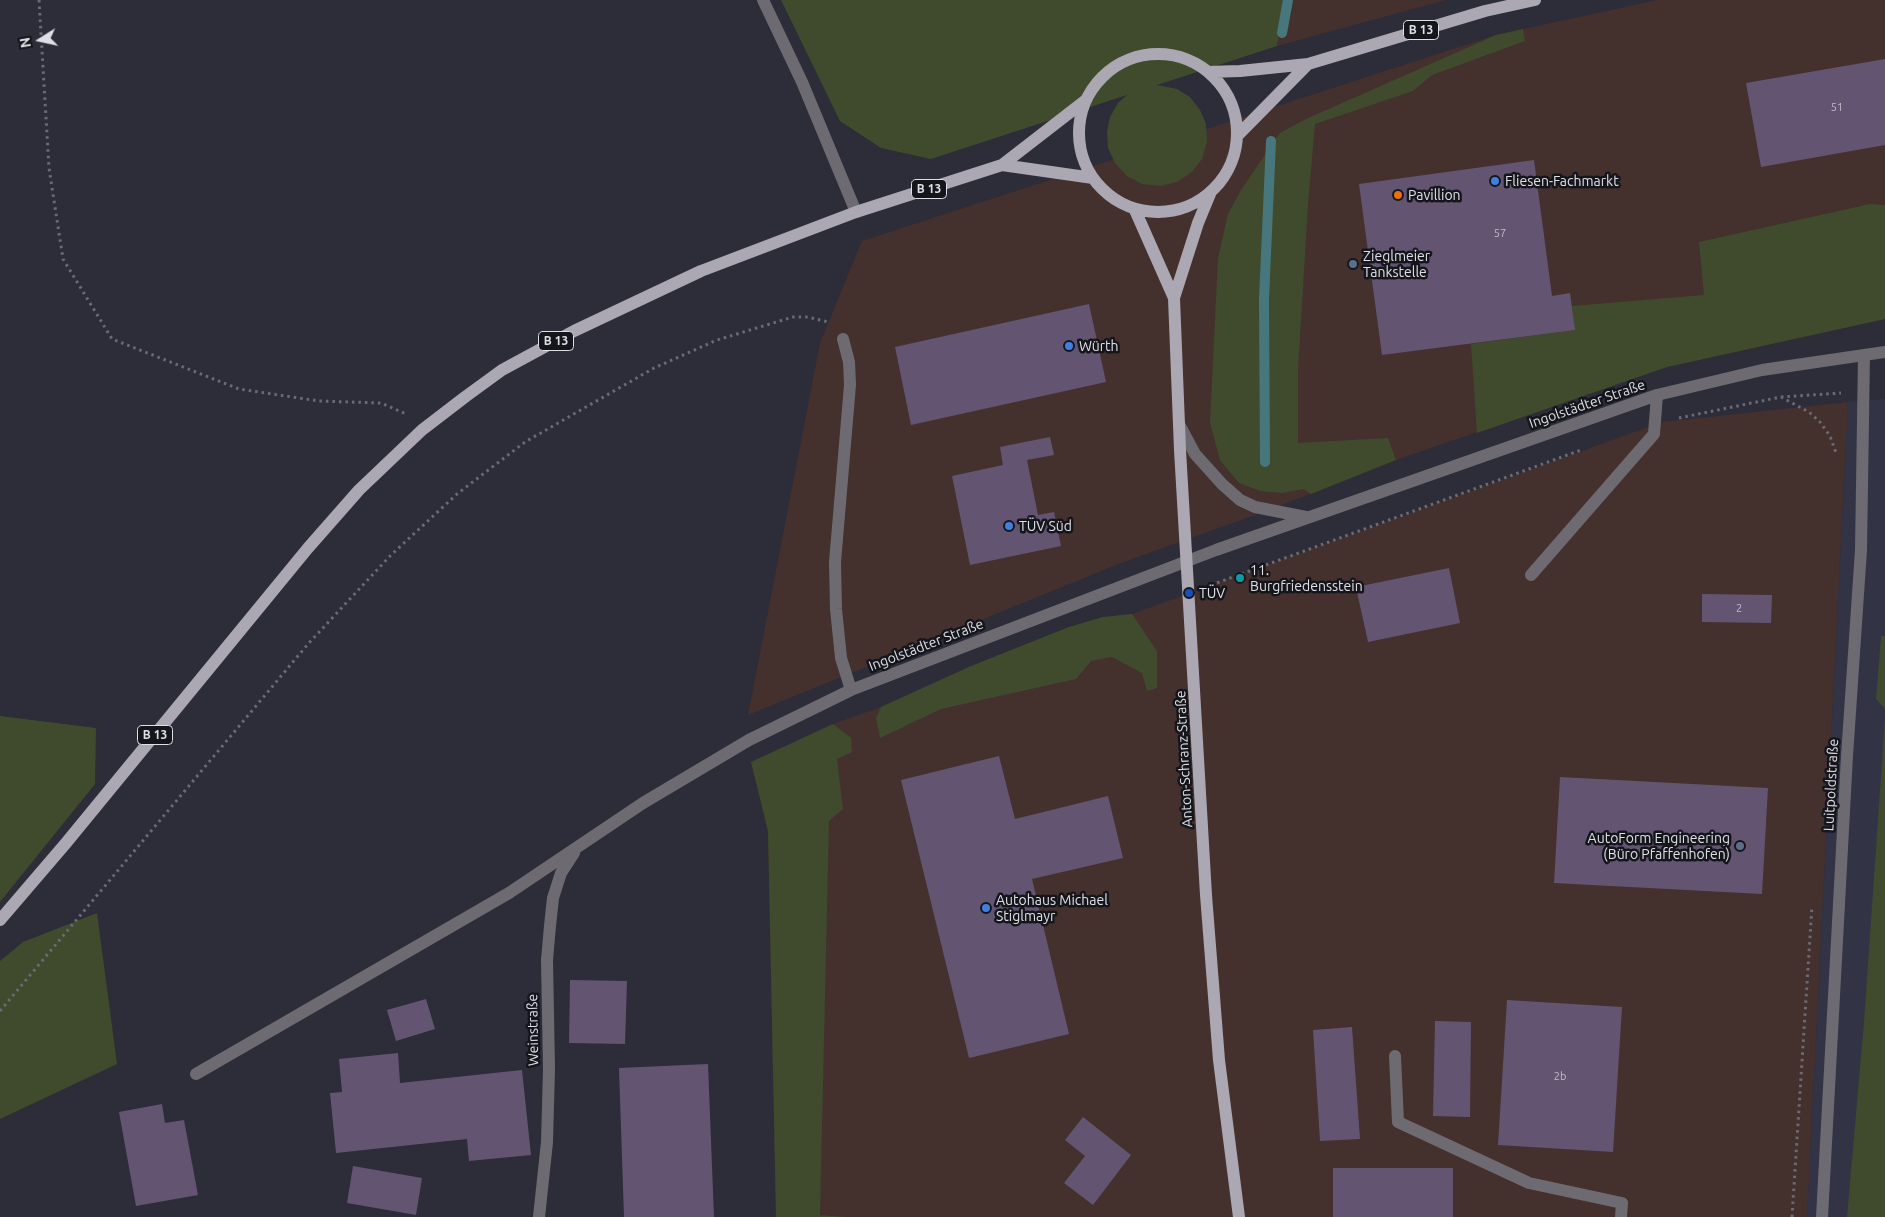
<!DOCTYPE html>
<meta charset="utf-8">
<style>
body{margin:0}
#map{position:relative;width:1885px;height:1217px;overflow:hidden;background:#2c2d38;font-family:Ubuntu,sans-serif}
canvas{display:block}
.north{position:absolute;left:15px;top:15px;width:50px;height:50px;-webkit-text-stroke:4px #15161b;paint-order:stroke;rotate:260deg;font-size:14px;font-weight:700;line-height:20px;text-align:center;color:#dfe0e7}
.north::after{content:'';display:block;margin:auto;width:18px;height:22px;background:#dfe0e7;clip-path:polygon(50% 0,100% 100%,50% 72%,0 100%)}
</style>
<div id="map">
<canvas width="1885" height="1217"></canvas>
<div class="north">N</div>
</div>
<script>
const ctx = document.querySelector('canvas').getContext('2d');
ctx.lineJoin = 'round';
function fillPath(path, color) { ctx.fillStyle = color; ctx.fill(path, 'evenodd'); }
const shape = rows => new Path2D(rows.map(r => 'M' + r).join(''));
function trace(path, color, width, dash) { ctx.strokeStyle = color; ctx.lineWidth = width; ctx.lineCap = dash ? 'butt' : 'round'; ctx.setLineDash(dash || []); ctx.stroke(path); }
function label(font, color, halo, rows, align = 'center') {
  ctx.font = font + ' Ubuntu,sans-serif'; ctx.lineWidth = 5; ctx.setLineDash([]); ctx.textBaseline = 'middle'; ctx.strokeStyle = halo; ctx.fillStyle = color; for (const [text, x, y, turn = 0] of rows) {
    ctx.save(); ctx.translate(x, y); ctx.rotate((+turn || 0) * Math.PI / 180); ctx.textAlign = isNaN(turn) ? turn : align; if (halo) ctx.strokeText(text, 0, 0); ctx.fillText(text, 0, 0); ctx.restore();
  }
}
const commercial = shape([
 [1285,0,1446,0,1277,46],
 [1657,0,1885,0,1885,319,1667,367,1396,460,1269,510,1121,563,748,715,820,343,862,241,1496,35],
 [1848,402,1807,1217,776,1217,768,831,751,762,833,724,881,707,971,666,1069,627,1103,617,1132,614,1662,422]
]);
const built = shape([
 [1885,399,1885,1217,1807,1217,1848,402]
]);
const green = shape([
 [781,0,1285,0,1277,46,1157,85,1177,89,1190,97,1200,110,1206,124,1207,142,1202,159,1192,172,1177,182,1160,186,1142,184,1127,176,1115,163,1108,148,1107,132,1110,117,1118,103,1127,95,931,159,881,148,840,121],
 [1523,29,1525,41,1432,75,1413,91,1315,124,1308,205,1298,370,1298,443,1388,438,1396,460,1311,494,1304,489,1282,493,1260,491,1239,483,1220,460,1210,423,1218,258,1228,214,1241,190,1280,133,1306,119,1496,35],
 [1870,204,1885,205,1885,319,1667,367,1477,433,1471,344,1574,330,1572,306,1704,295,1699,242],
 [1132,614,1157,651,1157,688,1147,691,1142,673,1112,657,1091,661,1076,679,941,709,880,738,876,718,881,707,971,666,1069,627,1103,617],
 [1881,636,1885,636,1885,709,1876,699],
 [0,716,96,728,95,784,0,902],
 [1885,718,1885,1217,1847,1217,1864,1022],
 [833,724,851,738,852,752,837,759,843,809,829,821,820,1215,846,1217,776,1217,768,831,751,762],
 [97,913,117,1064,0,1119,0,961,23,942]
]);
const stream = shape([
 [1282,33,1288,0],
 [1265,462,1264,299,1271,141]
]);
const building = shape([
 [1885,59,1885,145,1761,167,1746,83],
 [1534,160,1552,296,1570,293,1575,330,1382,355,1359,184],
 [1089,304,1106,382,911,425,895,347],
 [1050,437,1054,455,1027,460,1038,515,1054,512,1061,546,970,565,952,476,1003,465,1000,447],
 [1449,568,1460,623,1368,642,1356,587],
 [1702,594,1772,595,1771,623,1702,622],
 [999,756,1015,819,1108,796,1123,858,1032,879,1069,1034,969,1058,901,780],
 [1560,777,1768,788,1762,894,1554,883],
 [570,980,627,981,625,1044,569,1043],
 [426,999,435,1029,396,1041,387,1010],
 [1507,1000,1622,1007,1613,1152,1498,1145],
 [1435,1021,1471,1022,1470,1117,1433,1116],
 [1352,1027,1360,1139,1320,1141,1313,1030],
 [398,1053,400,1083,522,1070,531,1155,469,1161,467,1139,336,1153,330,1093,342,1092,339,1059],
 [708,1064,714,1217,624,1217,619,1068],
 [162,1104,165,1123,184,1120,198,1195,136,1206,119,1112],
 [1083,1117,1131,1155,1093,1205,1064,1183,1085,1156,1065,1140],
 [353,1166,422,1178,416,1215,347,1203],
 [1333,1168,1453,1168,1453,1217,1333,1217]
]);
const path = shape([
 [39,0,49,168,63,259,112,339,239,389,319,401,381,403,406,414],
 [1781,397,1809,412,1820,422,1830,436,1836,453],
 [1679,418,1781,397,1841,393],
 [1211,585,1581,450],
 [0,1011,308,644,391,555,457,494,525,442,654,368,717,340,793,317,808,317,828,322],
 [1792,1217,1812,906]
]);
const minor = shape([
 [763,0,802,82,856,212],
 [843,339,849,362,850,385,835,562,836,609,841,658,851,690],
 [1179,424,1195,454,1222,484,1240,500,1255,507,1306,517],
 [1531,575,1654,434,1657,395],
 [1395,1056,1398,1122,1529,1183,1622,1203,1621,1217],
 [196,1074,509,893,643,803,749,740,851,690,1216,550,1657,395,1762,370,1885,352],
 [539,1217,547,1142,549,1069,547,960,550,926,553,898,561,873,574,853],
 [1822,1217,1847,756,1861,550,1864,355]
]);
const major = shape([
 '1079 133a79 79 0 1 1 158 0a79 79 0 1 1-158 0Z',
 [1208,72,1240,71,1308,64,1485,11,1535,0],
 [1238,135,1308,64],
 [1002,165,1093,178],
 [1210,194,1198,223,1174,298,1180,450,1206,895,1219,1060,1239,1217],
 [1135,210,1174,298],
 [0,920,66,843,308,548,359,490,422,430,465,397,502,370,574,331,701,271,856,212,1002,165,1086,100]
]);
const markers = [
 [1495,181,5,"#3f7fe0"],
 [1398,195,5,"#e8710a"],
 [1353,264,5,"#5c6f8a"],
 [1069,346,5,"#3f7fe0"],
 [1009,526,5,"#3f7fe0"],
 [1240,578,5,"#0f9aa8"],
 [1189,593,5,"#1a4fb4"],
 [1740,846,5,"#5c6f8a"],
 [986,908,5,"#3f7fe0"]
];
const numberNames = [
 ["51",1837,107],
 ["57",1500,233],
 ["2",1739,608],
 ["2b",1560,1076]
];
const shields = [
 [1421,30,35],
 [929,189,35],
 [556,341,35],
 [155,735,35]
];
const shieldNames = [
 ["B 13",1421,30],
 ["B 13",929,189],
 ["B 13",556,341],
 ["B 13",155,735]
];
const poiNames = [
 ["Fliesen-Fachmarkt",1505,181],
 ["Pavillion",1408,195],
 ["Zieglmeier",1363,256],
 ["Tankstelle",1363,272],
 ["Würth",1079,346],
 ["TÜV Süd",1019,526],
 ["11.",1250,570],
 ["Burgfriedensstein",1250,586],
 ["TÜV",1199,593],
 ["AutoForm Engineering",1730,838,"right"],
 ["(Büro Pfaffenhofen)",1730,854,"right"],
 ["Autohaus Michael",996,900],
 ["Stiglmayr",996,916]
];
const streetNames = [
 ["Ingolstädter Straße",1587,404,-19],
 ["Ingolstädter Straße",926,645,-21],
 ["Anton-Schranz-Straße",1184,759,-93],
 ["Luitpoldstraße",1831,785,-87],
 ["Weinstraße",533,1030,-91]
];
fillPath(commercial, '#44302d');
fillPath(built, '#323345');
fillPath(green, '#3f4b2c');
trace(stream, '#48767d', 10);
fillPath(building, '#635472');
trace(path, '#6a6b75', 3, [2.5, 4]);
trace(minor, '#6d6b71', 12);
trace(major, '#aba8b4', 12);
for (const [x, y, r, color] of markers) { const dot = new Path2D(); dot.arc(x, y, r, 0, 2 * Math.PI); ctx.fillStyle = color; ctx.fill(dot); trace(dot, '#15161b', 2); }
label('11px', '#c0bdca', null, numberNames);
for (const [x, y, w] of shields) { const box = new Path2D(); box.roundRect(x - w / 2, y - 9.5, w, 19, 4); ctx.fillStyle = '#15161b'; ctx.fill(box); trace(box, '#dfe0e7', 1); }
label('bold 12px', '#dfe0e7', null, shieldNames);
label('14px', '#dfe0e7', '#15161b', poiNames, 'left');
label('14px', '#dfe0e7', '#15161b', streetNames);
</script>
